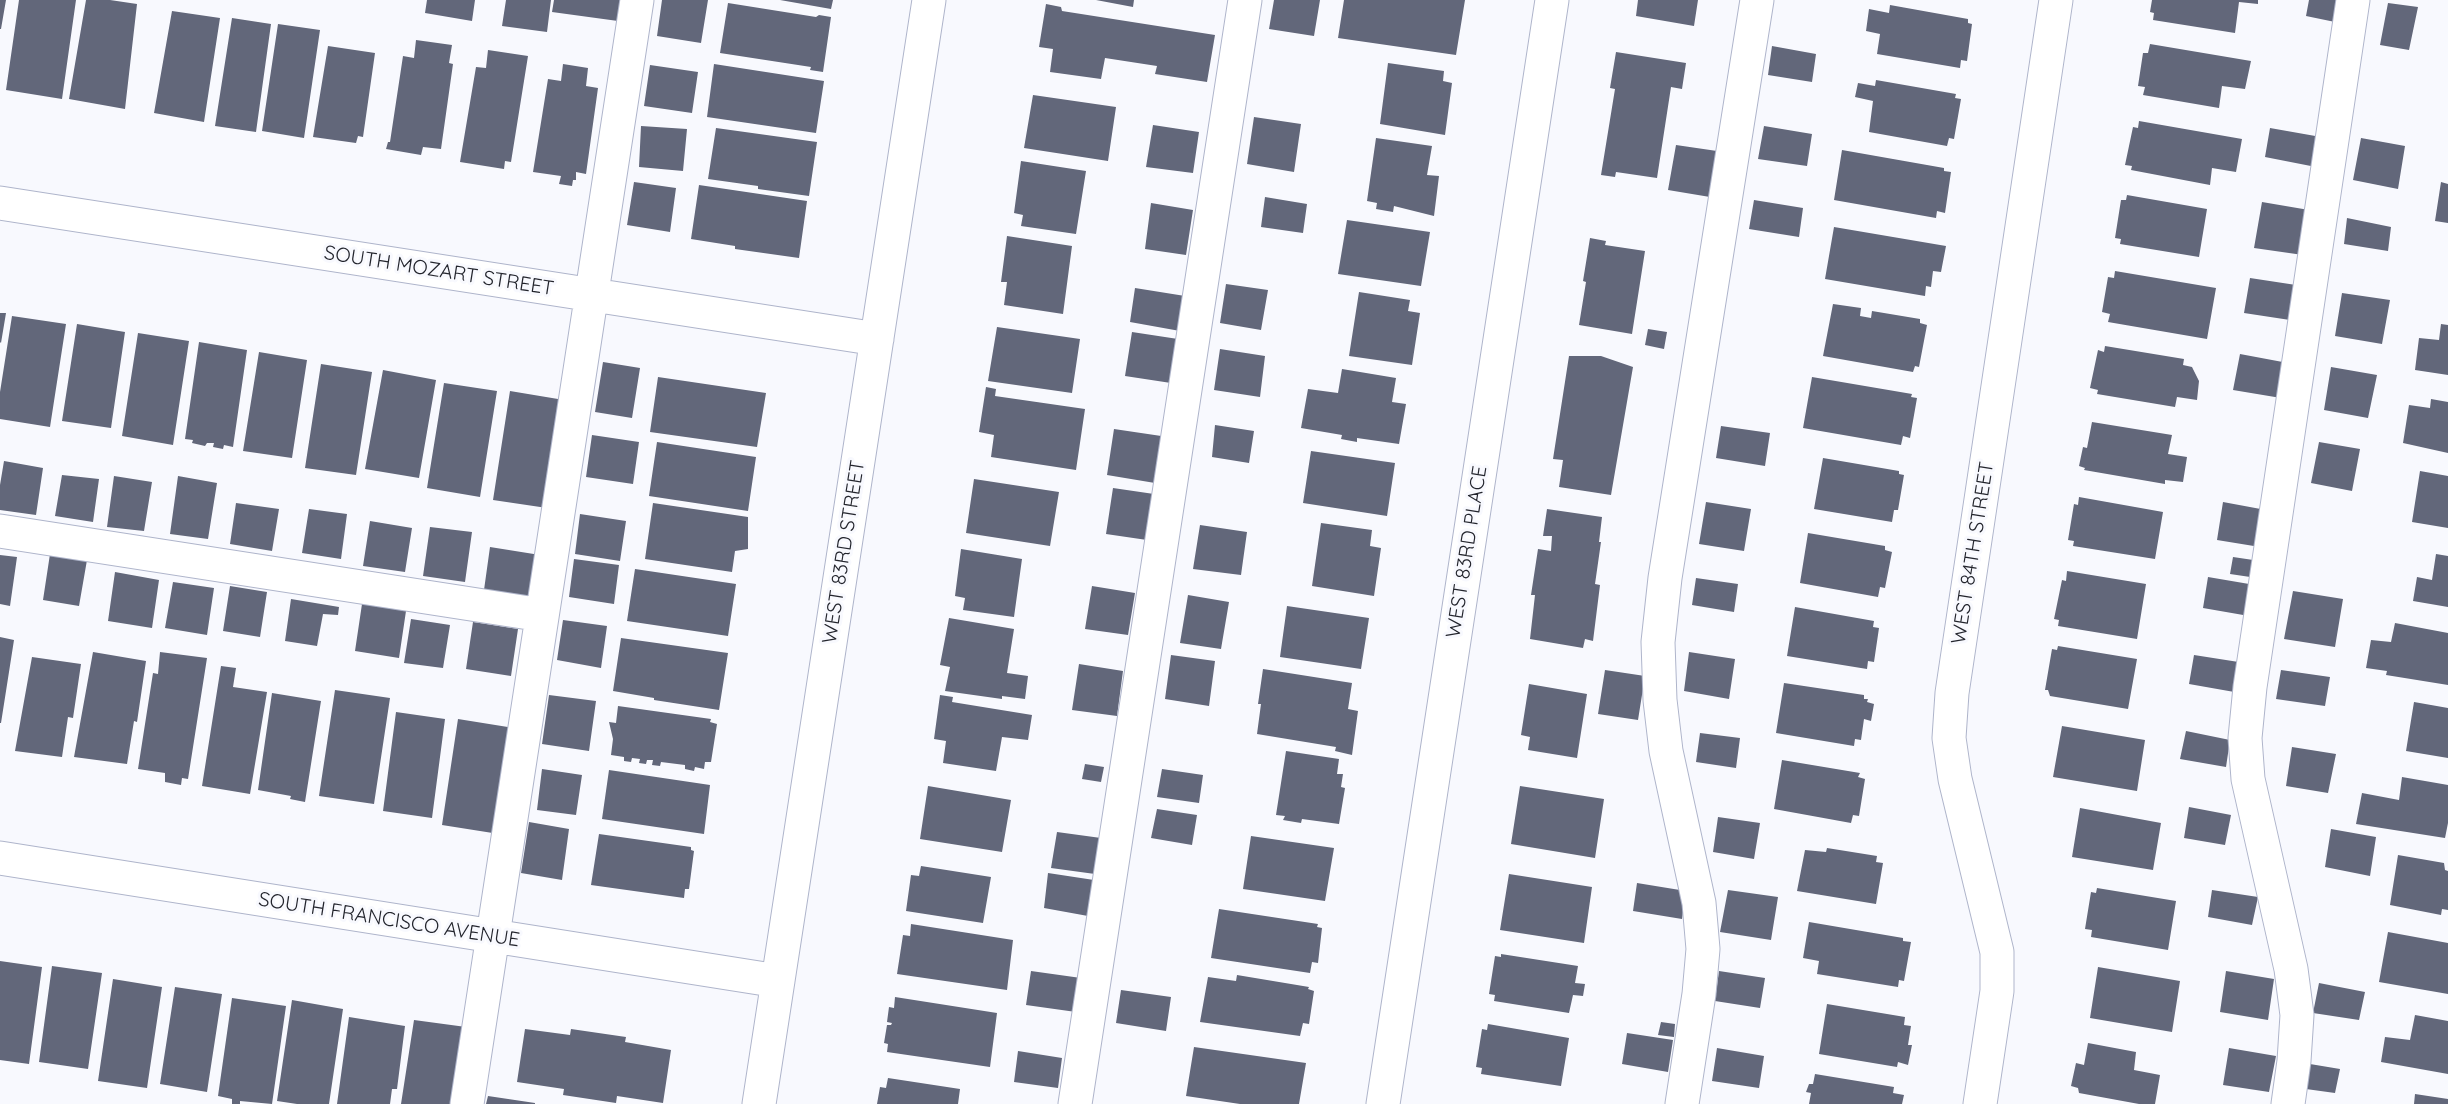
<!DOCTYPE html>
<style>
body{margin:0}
canvas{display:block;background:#f8f9fe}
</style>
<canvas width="2448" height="1104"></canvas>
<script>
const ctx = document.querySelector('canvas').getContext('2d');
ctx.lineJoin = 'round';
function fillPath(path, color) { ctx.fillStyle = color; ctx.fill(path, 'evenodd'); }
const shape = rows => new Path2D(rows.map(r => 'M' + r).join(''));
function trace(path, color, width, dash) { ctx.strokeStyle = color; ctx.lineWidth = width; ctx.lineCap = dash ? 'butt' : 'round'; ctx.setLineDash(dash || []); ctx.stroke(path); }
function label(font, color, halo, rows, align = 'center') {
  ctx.font = font + ' Quicksand,sans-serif'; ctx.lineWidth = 6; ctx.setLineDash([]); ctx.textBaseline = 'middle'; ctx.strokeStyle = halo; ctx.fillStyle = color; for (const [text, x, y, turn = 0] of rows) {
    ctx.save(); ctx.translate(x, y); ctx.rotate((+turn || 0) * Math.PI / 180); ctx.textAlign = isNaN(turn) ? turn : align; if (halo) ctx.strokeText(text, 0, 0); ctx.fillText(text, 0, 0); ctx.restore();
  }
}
const building = shape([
 [0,0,6,0,1,29,0,29],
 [19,0,76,0,62,99,6,90],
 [86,0,110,0,137,4,125,109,69,99],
 [427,0,475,0,472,21,425,13],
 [506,0,551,0,547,32,502,26],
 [554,0,621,0,618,21,552,12],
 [662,0,708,0,701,43,657,36],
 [780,0,833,0,831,9],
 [1096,0,1134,0,1133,7],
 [1274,0,1320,0,1314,36,1269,29],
 [1344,0,1465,0,1456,55,1338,38],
 [1638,0,1698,0,1694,26,1636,16],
 [2152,0,2258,0,2258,4,2239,2,2235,33,2153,20,2154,13,2150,12],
 [2309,0,2338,0,2335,22,2306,16],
 [728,3,816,17,819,15,831,17,823,72,810,70,811,67,720,53],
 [2388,3,2418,7,2409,50,2380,45],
 [1046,4,1061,7,1062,11,1215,35,1207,82,1155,74,1157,66,1105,58,1101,79,1050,72,1053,49,1039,47],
 [1890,5,1968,19,1968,23,1972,24,1967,61,1961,60,1960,68,1877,54,1880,34,1866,31,1869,9,1889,13],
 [172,11,220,18,204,122,154,113],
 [232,18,271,24,256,132,215,126],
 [278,24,320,30,304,138,262,131],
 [416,40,452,45,449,63,453,64,441,149,423,147,421,155,386,149,388,142,390,142,403,56,414,58],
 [2150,44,2251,61,2245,89,2222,86,2219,108,2143,95,2145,87,2138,86,2143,53,2148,53],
 [328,46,375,53,363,137,358,136,356,143,313,137],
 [1772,46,1816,54,1812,82,1768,75],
 [488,50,528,56,511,162,505,161,504,169,460,162,476,67,486,68],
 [1616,52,1686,63,1682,89,1671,87,1657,178,1616,172,1615,177,1601,175,1615,89,1610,88],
 [1388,63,1444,71,1443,81,1452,83,1445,135,1380,124],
 [563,64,588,68,586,86,598,88,586,174,576,172,576,180,573,180,572,186,559,184,561,176,533,172,548,79,561,81],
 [714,64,824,81,816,133,707,117],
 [650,65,698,72,692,113,644,106],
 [1876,80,1956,94,1955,98,1961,99,1954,139,1949,138,1947,146,1869,132,1873,101,1855,97,1858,83,1875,86],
 [1033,95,1116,107,1108,161,1024,148],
 [1254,117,1301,124,1294,172,1247,164],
 [2139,121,2242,139,2236,172,2212,168,2210,185,2131,170,2132,166,2125,165,2133,127,2138,128],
 [1153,125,1199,132,1193,173,1146,167],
 [641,126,687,129,683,171,639,167],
 [1764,126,1812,134,1807,166,1758,159],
 [716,128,817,142,809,196,758,189,758,186,708,179],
 [2270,128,2321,137,2316,167,2265,157],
 [1376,138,1432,146,1427,175,1439,176,1434,216,1394,206,1393,212,1376,209,1377,203,1367,201],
 [2361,138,2405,146,2398,189,2353,180],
 [1676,145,1717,151,1710,197,1668,190],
 [1842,150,1944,168,1944,171,1951,172,1945,213,1937,211,1936,218,1834,200],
 [1021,161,1086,171,1076,234,1021,226,1023,215,1014,213],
 [634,182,676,188,670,232,627,225],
 [2441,182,2448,184,2448,223,2435,221],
 [699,185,807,201,799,258,735,249,735,246,691,239],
 [2127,195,2207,209,2199,257,2120,244,2121,239,2115,238,2121,200,2126,200],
 [1265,197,1307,204,1303,233,1261,227],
 [1754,200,1803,208,1799,237,1749,229],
 [2262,202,2309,210,2303,255,2254,248],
 [1151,203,1193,210,1186,255,1145,249],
 [2347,218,2391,227,2388,251,2344,244],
 [1347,220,1430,232,1421,286,1338,274],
 [1834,227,1946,246,1941,272,1933,271,1931,287,1926,286,1925,296,1825,279],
 [1007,236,1072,246,1063,314,1004,305,1007,282,1001,282],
 [1590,238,1606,241,1605,245,1645,251,1632,334,1579,325,1586,282,1583,281],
 [2115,271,2216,288,2207,339,2108,322,2110,314,2102,312,2108,277,2114,278],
 [2250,278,2296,285,2290,320,2244,313],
 [1226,284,1268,290,1261,330,1220,323],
 [1135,288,1185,296,1180,331,1130,322],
 [1359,292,1410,300,1408,311,1420,313,1412,365,1349,356],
 [2342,293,2390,300,2382,344,2335,336],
 [1833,304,1861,308,1860,316,1871,318,1872,311,1920,319,1920,323,1927,325,1919,367,1915,366,1913,372,1823,356],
 [0,313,6,313,1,343,0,342],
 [12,316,66,324,50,427,0,419,0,392],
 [77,324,125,332,111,428,62,421],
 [2441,324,2448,325,2448,375,2415,370,2419,338,2439,340],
 [997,327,1080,339,1072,393,988,381],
 [1648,329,1667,332,1664,349,1645,345],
 [1132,332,1178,339,1171,383,1125,376],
 [138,333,189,341,173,445,122,436],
 [199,342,247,350,233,447,224,445,223,449,213,447,214,443,207,443,205,446,192,443,193,440,185,439],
 [2105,346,2184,359,2183,365,2192,367,2199,381,2197,400,2177,397,2175,407,2097,394,2098,390,2090,388,2098,350,2104,352],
 [1220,349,1265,356,1260,397,1214,390],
 [259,352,307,360,292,458,243,451],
 [2240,354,2288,363,2281,398,2233,390],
 [1569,356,1601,356,1633,367,1611,495,1559,487,1563,460,1553,459],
 [603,362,640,368,632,418,595,412],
 [321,364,372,372,356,475,305,468],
 [2331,367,2377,375,2368,418,2324,410],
 [1342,369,1396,378,1392,402,1406,404,1399,444,1357,438,1357,442,1341,439,1342,435,1301,428,1308,389,1338,393],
 [383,370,436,380,419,478,365,469],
 [658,377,766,393,757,447,650,432],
 [1812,377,1912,394,1911,397,1917,398,1910,438,1903,436,1901,445,1803,428],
 [444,383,497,391,480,497,427,488],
 [986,387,996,389,995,396,1085,409,1076,470,991,457,994,435,979,432],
 [510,391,564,400,547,508,493,500],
 [2431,399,2448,402,2448,453,2403,443,2409,405,2430,408],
 [2092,422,2172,435,2168,454,2187,457,2183,482,2165,480,2165,484,2084,470,2085,468,2079,466,2083,447,2087,448],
 [1215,425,1254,431,1249,463,1212,457],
 [1721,426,1770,433,1765,466,1716,458],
 [1114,429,1168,437,1161,484,1107,475],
 [592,435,639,442,633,484,586,477],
 [657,442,756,457,748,511,649,496],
 [2319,442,2360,449,2352,491,2311,483],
 [1311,451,1395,463,1387,516,1303,503],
 [1823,458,1899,471,1899,474,1904,475,1898,510,1894,510,1892,522,1814,509],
 [4,461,43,468,36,515,0,510,0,485],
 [2420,471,2448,476,2448,528,2412,522],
 [62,475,99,479,93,522,55,516],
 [114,476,152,482,144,531,107,527],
 [178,476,217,483,208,539,170,534],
 [974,479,1059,492,1050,546,966,533],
 [1113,488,1154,494,1147,540,1106,534],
 [2079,497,2163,512,2155,559,2073,546,2074,541,2068,540,2074,504,2078,505],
 [1706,502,1751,509,1744,551,1699,544],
 [2223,502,2266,510,2260,547,2217,540],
 [236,503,279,509,272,551,230,544],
 [653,503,748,517,748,549,735,551,732,572,645,559],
 [309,509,347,514,341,559,302,553],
 [1547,509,1602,517,1599,542,1601,542,1595,584,1600,585,1593,641,1585,639,1583,648,1530,639,1535,595,1531,595,1538,549,1551,551,1552,536,1543,536],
 [580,514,626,521,620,561,575,554],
 [370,521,412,528,405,572,363,566],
 [1321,523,1372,530,1370,546,1381,548,1374,596,1312,586],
 [1200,525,1247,532,1241,575,1193,569],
 [430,527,472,532,465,582,423,576],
 [1808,533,1885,546,1885,550,1892,552,1885,588,1880,587,1878,597,1800,583],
 [490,547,540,555,533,597,484,590],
 [961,549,1022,559,1014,617,963,610,965,598,955,596],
 [50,554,87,560,79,606,43,600],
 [2436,554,2448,556,2448,607,2413,601,2417,577,2432,580],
 [0,555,17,557,10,606,0,604],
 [2233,557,2260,561,2257,578,2230,574],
 [574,559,619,565,614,604,569,597],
 [635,569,736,584,728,636,627,621],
 [2067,571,2146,584,2137,639,2058,626,2059,620,2054,619,2062,580,2066,581],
 [115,572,159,580,152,628,108,621],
 [2208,577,2255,585,2249,616,2203,608],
 [1696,578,1738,584,1734,612,1692,605],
 [173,582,214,588,207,635,165,628],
 [230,586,267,592,260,637,223,631],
 [1092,586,1135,593,1128,635,1085,629],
 [2293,591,2343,599,2335,647,2284,639],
 [1188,595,1229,602,1221,649,1180,643],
 [291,599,339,607,338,615,323,614,317,646,285,641],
 [362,604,406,611,399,658,355,651],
 [1287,606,1369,618,1361,669,1280,657],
 [1795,607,1874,621,1873,627,1879,628,1874,662,1868,661,1867,669,1787,656],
 [949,618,1014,629,1007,673,1028,676,1025,699,1002,696,1002,699,945,691,950,667,940,665],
 [411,619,450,625,443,668,404,663],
 [563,620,607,626,601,668,557,660],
 [473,622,518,629,511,676,466,669],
 [2395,623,2448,633,2448,685,2386,675,2387,671,2366,668,2371,640,2391,642],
 [0,637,14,640,1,723,0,723],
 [621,638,728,653,719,710,654,700,654,698,613,691],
 [2058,646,2137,659,2128,709,2050,696,2048,690,2045,690,2052,649,2057,650],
 [93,652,146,661,137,722,134,721,127,764,74,757],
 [160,652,207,658,188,779,182,778,181,785,165,782,165,773,138,769,153,673,158,674],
 [1689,652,1735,659,1729,699,1684,691],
 [1171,655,1215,661,1209,706,1165,699],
 [2194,655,2245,663,2240,693,2189,684],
 [32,657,81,664,73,718,68,717,62,757,15,751],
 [1079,664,1123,671,1117,716,1072,710],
 [221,666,236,668,233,687,267,692,250,794,202,786],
 [1263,669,1352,683,1348,709,1358,711,1352,755,1335,751,1336,747,1257,734,1261,704,1258,704],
 [1605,670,1645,676,1638,720,1598,714],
 [2281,670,2330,677,2325,706,2276,699],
 [1784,683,1864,695,1864,699,1868,699,1867,702,1874,704,1871,721,1864,719,1861,740,1855,739,1854,746,1776,733],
 [1529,684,1587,694,1577,758,1528,750,1530,737,1521,735],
 [335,690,390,698,374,804,319,796],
 [272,693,321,701,305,802,290,799,291,796,258,790],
 [549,695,596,701,589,751,542,744],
 [940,695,953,697,952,702,1032,715,1028,740,1002,737,996,771,943,763,946,741,934,739],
 [2414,702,2448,708,2448,758,2406,751],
 [618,706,711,719,710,722,717,724,711,762,705,762,704,769,695,767,694,771,685,769,685,765,661,762,660,766,652,765,653,760,647,760,646,764,639,763,640,759,632,758,631,762,624,761,624,757,611,755,613,739,609,722,616,723],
 [396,712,445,719,432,818,383,811],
 [458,719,514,728,499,834,442,825],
 [2062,726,2145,740,2137,791,2053,777],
 [2186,731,2230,740,2226,767,2180,759],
 [1700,733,1740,738,1736,768,1696,762],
 [2292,747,2336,754,2328,793,2286,786],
 [1286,751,1339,759,1337,774,1343,774,1341,787,1345,788,1339,824,1302,819,1301,823,1283,820,1285,816,1276,815],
 [1782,760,1860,773,1858,777,1865,779,1859,816,1853,815,1851,823,1774,809],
 [1085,764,1104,767,1101,782,1082,779],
 [542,769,582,775,576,815,537,810],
 [1162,769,1203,775,1199,803,1157,797],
 [609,770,710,785,704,834,602,819],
 [2402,777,2448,785,2448,823,2445,838,2356,824,2362,793,2399,800],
 [928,786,1011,800,1002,852,920,839],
 [1520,786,1604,799,1595,858,1511,844],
 [2189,807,2231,815,2225,845,2184,838],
 [2080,808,2161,823,2153,870,2072,857],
 [1157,809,1197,815,1192,845,1151,838],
 [1718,817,1760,823,1754,859,1713,852],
 [529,822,569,829,562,880,521,873],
 [2331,829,2376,837,2370,876,2325,867],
 [1057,832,1101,838,1095,874,1051,868],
 [599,834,691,847,691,850,694,851,689,889,685,889,684,898,591,885],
 [1251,836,1334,848,1325,901,1243,889],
 [1827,848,1877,856,1876,862,1883,863,1876,904,1797,891,1805,850,1826,852],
 [2398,855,2444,863,2445,870,2448,871,2448,910,2442,909,2441,915,2390,905],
 [921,866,991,877,983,923,906,911,911,875,919,876],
 [1048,873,1094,880,1088,916,1044,908],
 [1509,874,1592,887,1584,943,1500,930],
 [1637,883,1686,891,1682,919,1633,911],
 [2097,888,2176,901,2168,950,2091,937,2092,930,2085,929,2091,892,2096,893],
 [1728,890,1778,897,1771,940,1720,932],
 [2212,890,2258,897,2252,925,2208,917],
 [1219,909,1318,924,1317,927,1322,928,1318,963,1312,962,1310,973,1211,958],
 [1809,922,1903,938,1903,941,1911,942,1904,981,1899,980,1898,987,1817,974,1819,961,1803,958],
 [911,924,1013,940,1007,990,897,974,903,935,910,936],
 [2388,932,2448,943,2448,994,2379,982],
 [1501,954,1578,966,1575,983,1585,984,1583,996,1573,995,1569,1013,1494,1001,1495,995,1489,994,1495,956,1501,957],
 [0,961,42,967,29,1064,0,1060],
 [52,966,102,973,88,1069,39,1062],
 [2098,967,2180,981,2172,1032,2090,1018],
 [1031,971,1081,978,1076,1012,1026,1005],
 [1719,971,1765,978,1760,1008,1715,1001],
 [2226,971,2274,979,2268,1020,2220,1012],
 [1237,975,1309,987,1308,989,1314,991,1309,1024,1303,1023,1300,1036,1200,1022,1208,977,1236,981],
 [113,979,162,987,147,1088,98,1081],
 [2319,983,2365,992,2359,1020,2313,1013],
 [175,987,222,994,207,1092,160,1084],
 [1121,990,1171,997,1166,1031,1116,1023],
 [895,997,997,1013,990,1067,887,1052,888,1044,884,1043,887,1025,891,1025,892,1023,887,1022,889,1007,894,1008],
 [232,998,286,1006,272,1104,240,1101,240,1104,232,1104,232,1099,218,1096],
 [292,1000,343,1009,329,1104,297,1104,277,1101],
 [1827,1004,1905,1017,1904,1025,1911,1026,1908,1045,1912,1045,1908,1065,1898,1062,1897,1067,1819,1054],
 [2415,1015,2448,1021,2448,1074,2381,1062,2385,1037,2410,1040],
 [349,1017,405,1026,397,1089,392,1089,390,1104,337,1104],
 [414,1020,466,1027,455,1104,401,1104],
 [1661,1022,1675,1024,1674,1037,1658,1035],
 [1488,1024,1569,1038,1561,1086,1481,1074,1482,1068,1476,1067,1482,1029,1487,1030],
 [525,1029,570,1035,571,1029,626,1037,625,1042,671,1050,663,1103,617,1096,616,1103,563,1095,564,1089,517,1082],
 [1627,1033,1673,1040,1668,1072,1622,1064],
 [2088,1043,2136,1052,2134,1070,2160,1075,2155,1104,2139,1104,2079,1093,2078,1088,2071,1086,2076,1063,2084,1065],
 [1194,1047,1306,1063,1299,1104,1240,1104,1186,1096],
 [1717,1048,1764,1056,1759,1088,1712,1081],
 [2229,1048,2276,1056,2269,1092,2223,1085],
 [1018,1051,1062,1058,1058,1088,1014,1082],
 [2310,1064,2340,1069,2335,1093,2306,1089],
 [1815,1074,1894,1087,1893,1093,1904,1095,1902,1104,1809,1104,1811,1093,1806,1092,1809,1084,1813,1084],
 [888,1078,960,1089,958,1104,877,1104,880,1087,886,1088],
 [2415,1094,2448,1099,2448,1104,2414,1104],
 [488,1096,535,1103,535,1104,486,1104]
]);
const minor = shape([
 [0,203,877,339],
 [0,531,542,615],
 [0,858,778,981],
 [467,1104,637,0],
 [759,1104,929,0],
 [1075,1104,1245,0],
 [1383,1104,1552,0],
 [1682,1104,1699,994,1703,949,1699,903,1666,751,1660,700,1658,642,1665,578,1757,0],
 [1980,1104,1997,991,1997,952,1955,779,1949,738,1952,693,2056,0],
 [2288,1104,2294,1061,2297,1015,2291,969,2248,779,2245,738,2250,687,2353,0]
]);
const streetNames = [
 ["SOUTH MOZART STREET",439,271,9],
 ["WEST 83RD STREET",844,552,-81],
 ["WEST 83RD PLACE",1467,552,-81],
 ["WEST 84TH STREET",1973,553,-81],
 ["SOUTH FRANCISCO AVENUE",389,920,9]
];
fillPath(building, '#62677a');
trace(minor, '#afb5cb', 35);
trace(minor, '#fff', 33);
label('20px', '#23252d', '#f8f9fe', streetNames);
</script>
